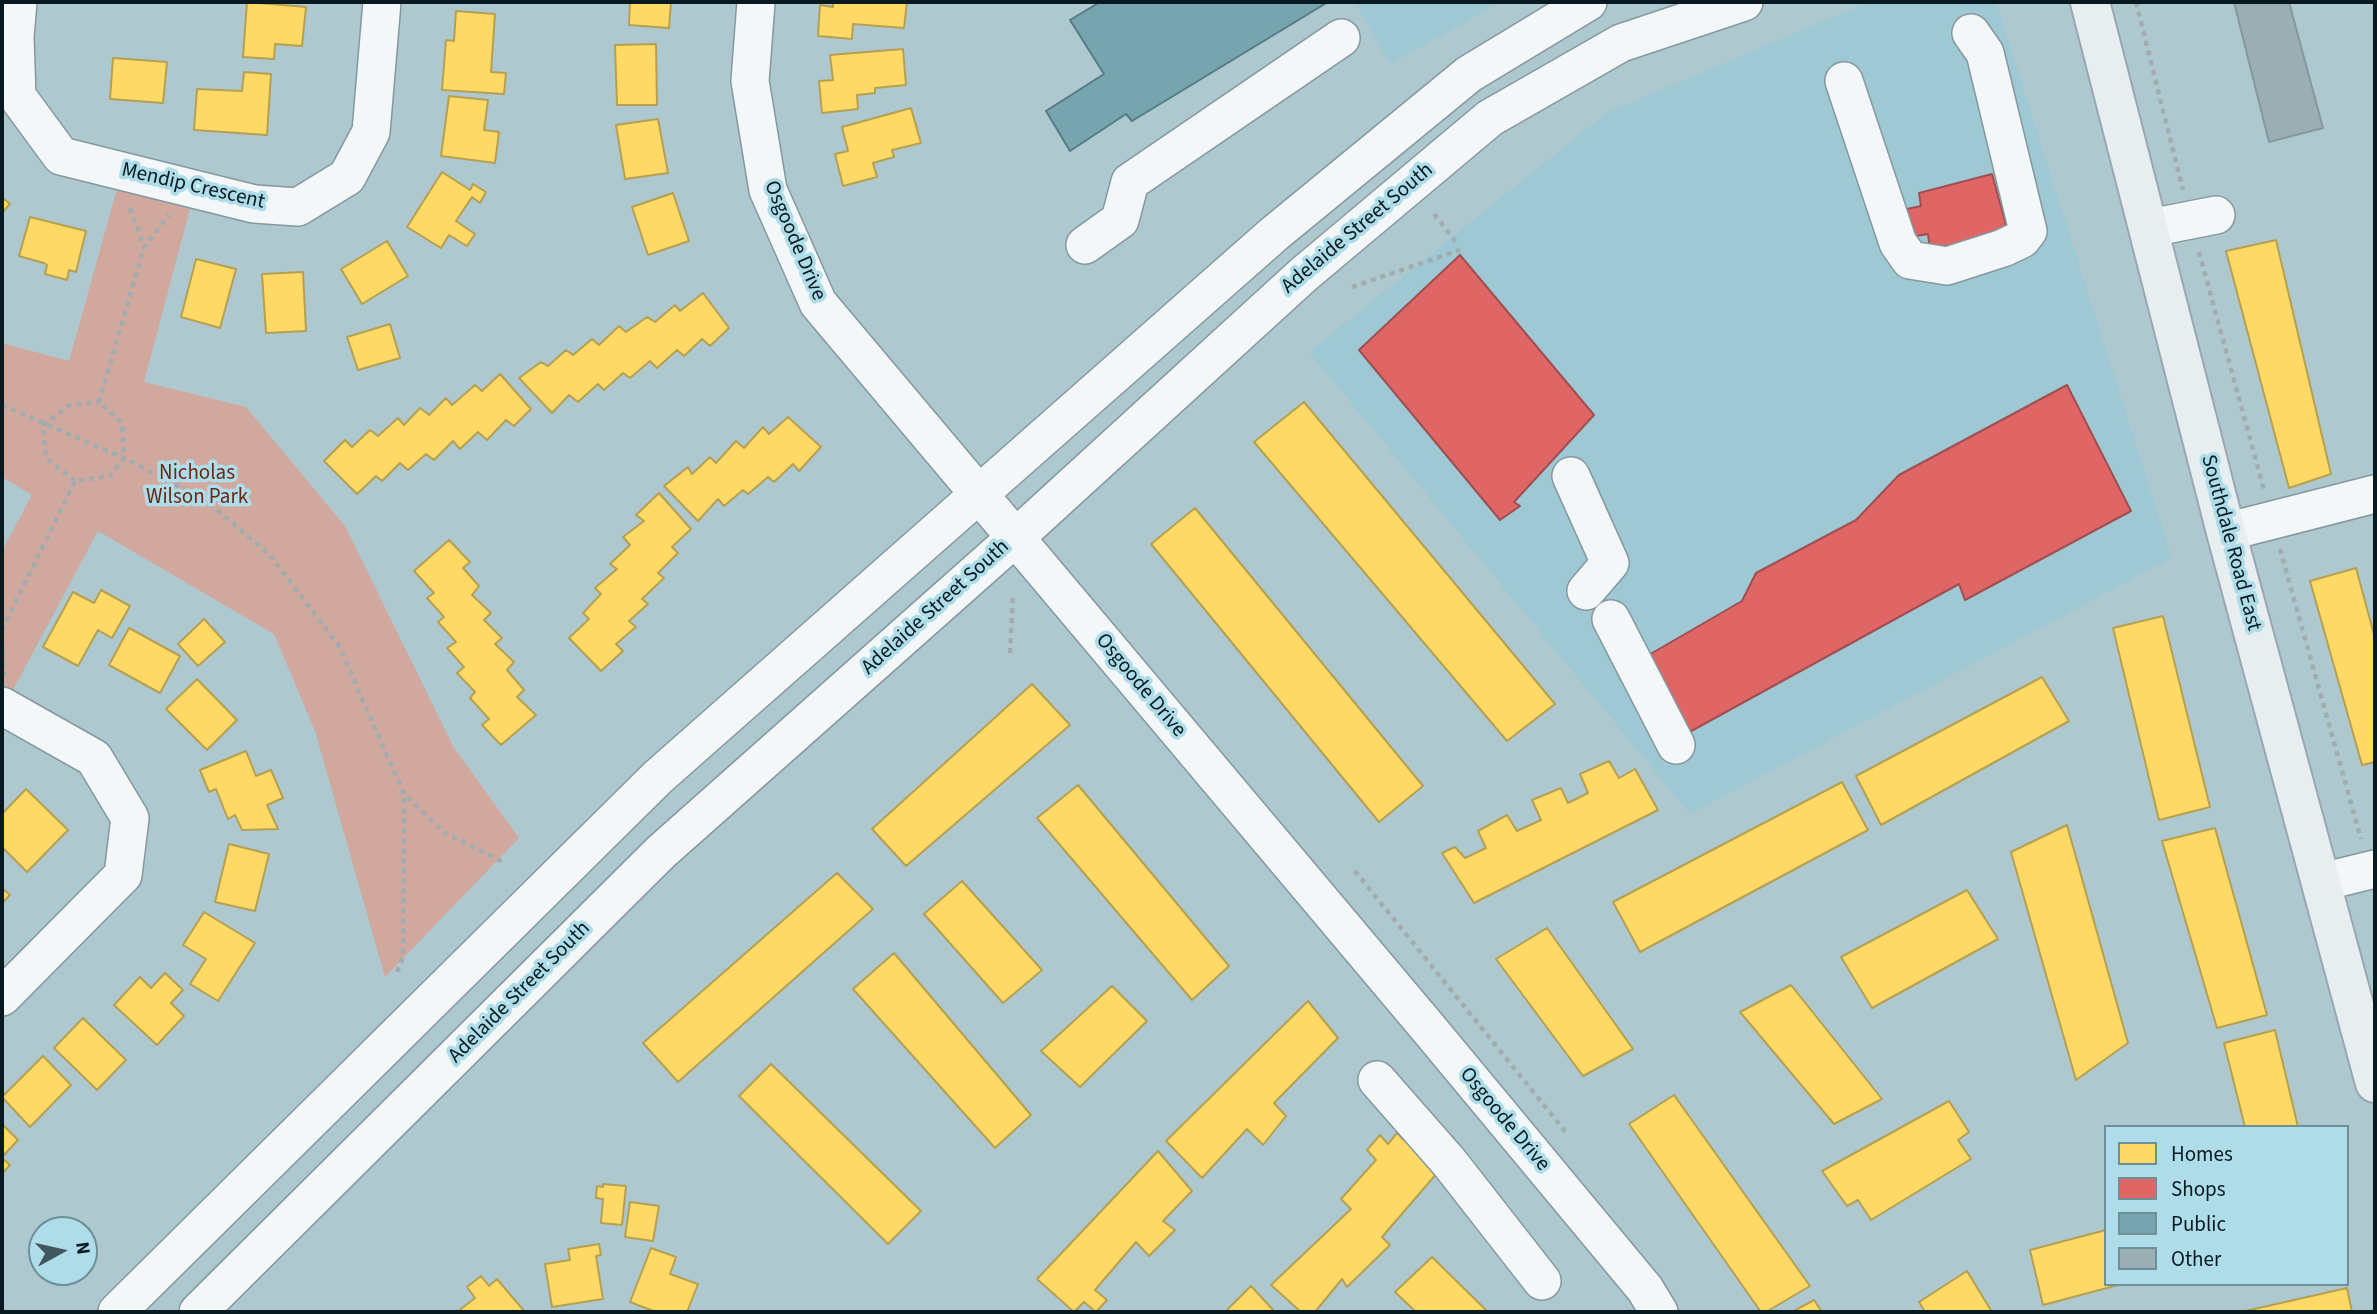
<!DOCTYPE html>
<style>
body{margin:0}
#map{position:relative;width:2377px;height:1314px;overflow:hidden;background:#aec8cf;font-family:"Source Sans 3",sans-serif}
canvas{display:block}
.frame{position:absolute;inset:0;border:4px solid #081a1f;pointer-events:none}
.legend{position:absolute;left:2104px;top:1125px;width:245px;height:161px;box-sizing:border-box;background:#aedde9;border:2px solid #6c8f98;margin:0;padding:9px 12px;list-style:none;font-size:21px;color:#081a1f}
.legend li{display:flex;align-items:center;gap:14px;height:35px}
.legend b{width:35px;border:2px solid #6c8f98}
.north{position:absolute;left:28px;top:1216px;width:70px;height:70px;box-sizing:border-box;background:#aedde9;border:2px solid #6c8f98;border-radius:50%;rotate:82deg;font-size:19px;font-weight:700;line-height:28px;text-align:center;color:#081a1f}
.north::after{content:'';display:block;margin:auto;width:24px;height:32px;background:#42575d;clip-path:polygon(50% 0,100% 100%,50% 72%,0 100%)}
</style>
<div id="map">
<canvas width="2377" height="1314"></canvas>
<div class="frame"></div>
<ul class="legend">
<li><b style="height:19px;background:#ffd966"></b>Homes</li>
<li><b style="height:19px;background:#e06666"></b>Shops</li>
<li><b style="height:19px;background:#76a5af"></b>Public</li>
<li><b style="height:19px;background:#9aaeb3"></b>Other</li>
</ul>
<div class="north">N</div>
</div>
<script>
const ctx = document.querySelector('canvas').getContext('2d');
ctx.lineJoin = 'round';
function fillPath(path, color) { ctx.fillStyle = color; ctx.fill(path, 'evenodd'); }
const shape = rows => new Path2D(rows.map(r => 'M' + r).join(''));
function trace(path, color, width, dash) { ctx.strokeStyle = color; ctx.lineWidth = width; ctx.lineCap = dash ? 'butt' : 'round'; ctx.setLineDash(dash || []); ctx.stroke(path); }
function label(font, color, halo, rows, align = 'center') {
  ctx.font = font + ' "Source Sans 3",sans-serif'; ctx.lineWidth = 7; ctx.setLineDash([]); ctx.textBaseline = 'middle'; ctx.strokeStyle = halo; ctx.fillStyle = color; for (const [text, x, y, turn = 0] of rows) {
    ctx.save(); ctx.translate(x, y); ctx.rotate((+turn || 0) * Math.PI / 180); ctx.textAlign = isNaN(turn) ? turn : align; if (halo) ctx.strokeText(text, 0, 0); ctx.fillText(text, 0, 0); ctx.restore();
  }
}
const built = shape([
 [1355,2,1501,2,1390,64],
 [1869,2,1996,2,2172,558,1690,814,1309,352,1606,113]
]);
const green = shape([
 [117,189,190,209,144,382,246,407,345,526,453,746,519,838,385,977,315,731,274,634,98,531,13,690,2,685,2,551,32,495,2,477,2,343,69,361]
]);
const homes = shape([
 [247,2,306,7,302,46,275,44,274,59,243,57,247,2],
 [630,2,671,2,669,28,629,25,630,2],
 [833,2,907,2,904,28,853,24,852,39,818,36,820,5,833,7,833,2],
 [456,11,495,14,491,72,506,73,504,94,442,90,446,40,454,41,456,11],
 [656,44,657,105,617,105,615,45,656,44],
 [903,49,906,85,875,88,875,93,857,95,858,109,822,113,819,81,833,80,830,55,903,49],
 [113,58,167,62,163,103,110,99,113,58],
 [244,72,271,74,267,135,194,130,197,89,242,91,244,72],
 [449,96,488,100,484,130,499,132,495,163,441,156,449,96],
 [911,108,921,143,892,150,894,157,873,163,877,177,843,186,835,154,848,151,842,127,911,108],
 [658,119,668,173,625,179,616,125,658,119],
 [442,172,470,190,473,184,486,192,480,203,472,197,456,221,475,234,467,246,449,235,441,248,407,227,442,172],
 [673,193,689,241,648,255,632,207,673,193],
 [2,197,10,204,2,213,2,197],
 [30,217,86,231,76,272,69,270,67,280,45,274,47,265,44,263,19,256,30,217],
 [2276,240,2331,474,2289,488,2226,251,2276,240],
 [387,241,408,276,362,304,341,269,387,241],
 [196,259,236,269,220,328,181,317,196,259],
 [303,272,306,331,266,333,262,274,303,272],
 [703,293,729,328,710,346,702,339,684,356,677,350,657,368,650,361,630,378,623,373,604,390,598,384,578,402,569,395,552,413,519,378,541,362,548,366,566,350,573,355,592,339,599,345,619,326,626,332,647,317,655,322,675,305,680,311,703,293],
 [390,324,400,358,358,370,347,337,390,324],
 [500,374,531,409,514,426,506,420,487,440,478,432,460,449,453,441,434,460,426,454,408,470,400,463,382,481,376,476,357,494,324,461,345,440,352,447,370,430,378,436,398,418,404,425,420,408,429,415,446,398,452,405,475,385,482,391,500,374],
 [1304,402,1555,704,1507,741,1254,442,1304,402],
 [788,417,821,447,799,471,793,464,774,482,768,477,748,494,743,490,724,506,718,499,698,521,664,486,688,467,692,474,710,457,716,463,736,441,744,448,763,427,769,434,788,417],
 [659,493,691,529,672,547,678,553,658,573,664,578,642,599,648,604,629,621,636,627,616,644,623,651,601,671,569,638,589,619,583,613,601,594,595,588,617,569,610,564,630,545,623,537,644,521,636,515,659,493],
 [1195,508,1423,786,1379,822,1151,544,1195,508],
 [449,540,470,562,463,568,479,586,472,595,491,613,484,620,502,638,495,644,514,662,507,670,524,690,517,697,536,715,501,745,482,725,489,719,470,698,475,692,457,673,464,667,447,648,456,642,438,622,444,617,427,598,434,593,414,571,449,540],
 [2356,568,2375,638,2375,762,2362,765,2310,581,2356,568],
 [101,590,130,606,112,638,98,630,78,666,43,647,73,592,94,603,101,590],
 [2163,616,2210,807,2159,820,2113,628,2163,616],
 [204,619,225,642,198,666,178,644,204,619],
 [129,628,180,656,160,693,109,665,129,628],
 [2042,677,2069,721,1881,825,1856,776,2042,677],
 [197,679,237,720,207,750,166,709,197,679],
 [1032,684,1070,725,906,866,872,829,1032,684],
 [246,751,256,776,271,770,283,798,267,805,278,829,242,830,235,815,228,819,216,789,209,792,200,770,246,751],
 [1609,761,1619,778,1635,769,1658,810,1474,903,1442,853,1455,847,1465,858,1486,848,1478,831,1507,815,1517,831,1541,820,1532,800,1561,788,1568,803,1588,793,1580,774,1609,761],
 [1842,782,1868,830,1640,952,1613,902,1842,782],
 [1078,785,1229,966,1192,1000,1037,818,1078,785],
 [26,789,68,830,27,872,2,847,2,814,26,789],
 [2067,825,2128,1043,2076,1080,2011,852,2067,825],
 [2215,828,2267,1015,2217,1028,2162,841,2215,828],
 [229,844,269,854,255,911,215,902,229,844],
 [837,873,873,909,678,1082,643,1043,837,873],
 [962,881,1042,970,1003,1003,924,914,962,881],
 [2,888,10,895,2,903,2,888],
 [1967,890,1998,939,1872,1008,1841,957,1967,890],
 [204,912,255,943,218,1001,190,984,206,959,183,945,204,912],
 [1547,928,1633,1049,1583,1076,1496,959,1547,928],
 [894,953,1031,1115,995,1148,853,989,894,953],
 [165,973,183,990,171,1003,184,1016,157,1045,114,1005,140,977,151,988,165,973],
 [1791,985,1882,1099,1834,1124,1740,1012,1791,985],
 [1112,986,1147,1021,1080,1087,1041,1051,1112,986],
 [1308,1001,1338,1038,1274,1103,1286,1116,1263,1145,1247,1129,1202,1178,1166,1141,1308,1001],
 [83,1018,126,1060,97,1090,54,1048,83,1018],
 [2275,1030,2298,1127,2245,1127,2224,1043,2275,1030],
 [43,1056,71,1085,30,1127,2,1097,43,1056],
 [771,1064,921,1211,888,1244,739,1096,771,1064],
 [1674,1095,1810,1286,1766,1312,1761,1312,1629,1124,1674,1095],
 [1949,1101,1969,1132,1958,1140,1971,1159,1871,1220,1858,1200,1847,1206,1822,1171,1949,1101],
 [2,1124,18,1140,2,1157,2,1124],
 [1397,1133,1438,1172,1382,1237,1390,1245,1347,1287,1342,1279,1315,1312,1301,1312,1271,1285,1351,1209,1341,1199,1376,1160,1367,1150,1380,1135,1388,1144,1397,1133],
 [1158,1151,1192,1191,1163,1221,1175,1230,1149,1256,1136,1242,1095,1290,1107,1300,1096,1312,1084,1302,1074,1312,1037,1279,1158,1151],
 [2,1158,10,1165,2,1174,2,1158],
 [603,1184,626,1186,622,1225,601,1223,603,1199,596,1198,597,1186,603,1187,603,1184],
 [630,1202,659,1206,653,1241,625,1237,630,1202],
 [2106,1230,2106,1284,2122,1284,2043,1305,2030,1250,2106,1230],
 [599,1244,601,1255,596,1256,603,1299,552,1307,545,1264,570,1260,568,1249,599,1244],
 [651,1248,676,1257,670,1274,698,1284,687,1312,656,1312,630,1302,651,1248],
 [1432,1257,1488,1312,1416,1312,1395,1292,1432,1257],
 [1967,1271,1992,1312,1925,1312,1919,1302,1967,1271],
 [481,1276,489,1286,497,1279,525,1312,457,1312,475,1298,467,1287,481,1276],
 [1251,1286,1275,1312,1225,1312,1251,1286],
 [2347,1288,2352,1312,2241,1312,2347,1288],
 [1814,1300,1822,1312,1792,1312,1814,1300]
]);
const shops = shape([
 [1992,174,2009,236,1931,256,1928,234,1909,237,1902,210,1921,206,1919,193,1992,174],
 [1460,255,1594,415,1514,502,1520,506,1500,520,1359,350,1460,255],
 [2067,385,2131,511,1965,600,1959,584,1684,735,1647,656,1742,601,1756,573,1856,520,1899,475,2067,385]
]);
const public = shape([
 [1100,2,1328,2,1132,121,1126,114,1070,151,1046,111,1104,74,1070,20,1100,2]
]);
const building = shape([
 [2234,2,2289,2,2323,128,2269,142,2234,2]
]);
const path = shape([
 [2136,2,2183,190],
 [130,208,144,246],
 [1434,214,1456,242],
 [2199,252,2264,490],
 [1352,287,1460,250],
 [2,405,124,458,205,500,269,554,339,646,404,794,445,833,505,863],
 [75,481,46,458,43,425,70,405,99,402],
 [2280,549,2361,839],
 [2,630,75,481,110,476,124,458,122,423,99,402,144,247,169,215],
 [2,642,4,676],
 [1010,653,1013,595],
 [1355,871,1568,1135],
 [397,972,403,957,404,795]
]);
const minor = shape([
 [18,2,15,37,17,96,61,156,254,204,298,207,347,177,371,132,382,2],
 [756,2,750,81,768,190,818,303,1429,1029,1645,1289,1659,1312],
 [1844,81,1898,243,1910,260,1947,266,2003,248,2022,239,2028,231,1985,53,1971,33],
 [2150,228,2216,215],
 [1085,245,1120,220,1130,182,1341,38],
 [1571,476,1610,563,1586,591],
 [2226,532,2375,494],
 [1611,619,1676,745],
 [2,706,94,758,130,818,123,875,2,997],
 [2322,882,2375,869],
 [1377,1080,1449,1162,1542,1281],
 [117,1312,658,777,1274,234,1469,74,1588,2],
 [198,1312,661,852,1015,538,1303,275,1490,118,1621,43,1744,2]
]);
const major = shape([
 [2090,2,2226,532,2375,1083]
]);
const streetNames = [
 ["Mendip Crescent",193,187,13],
 ["Adelaide Street South",1358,229,-40],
 ["Osgoode Drive",794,241,67],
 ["Southdale Road East",2230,543,75],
 ["Adelaide Street South",936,608,-42],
 ["Osgoode Drive",1140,686,50],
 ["Adelaide Street South",520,993,-45],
 ["Osgoode Drive",1504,1120,50]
];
const parkNames = [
 ["Nicholas",197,474],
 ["Wilson Park",197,498]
];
fillPath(built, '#9ec9d4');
fillPath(green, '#d0a89e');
fillPath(homes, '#ffd966');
trace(homes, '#b5a051', 2);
fillPath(shops, '#e06666');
trace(shops, '#9f4f51', 2);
fillPath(public, '#76a5af');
trace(public, '#557b84', 2);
fillPath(building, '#9aaeb3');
trace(building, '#84989e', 2);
trace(minor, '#84989e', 40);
trace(major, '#99a7b0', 42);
trace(path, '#a2acae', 4.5, [5, 5]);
trace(minor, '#f3f7f8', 37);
trace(major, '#e8edf0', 38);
label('21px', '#081a1f', '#aedde9', streetNames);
label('21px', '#6e2715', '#aedde9', parkNames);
</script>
